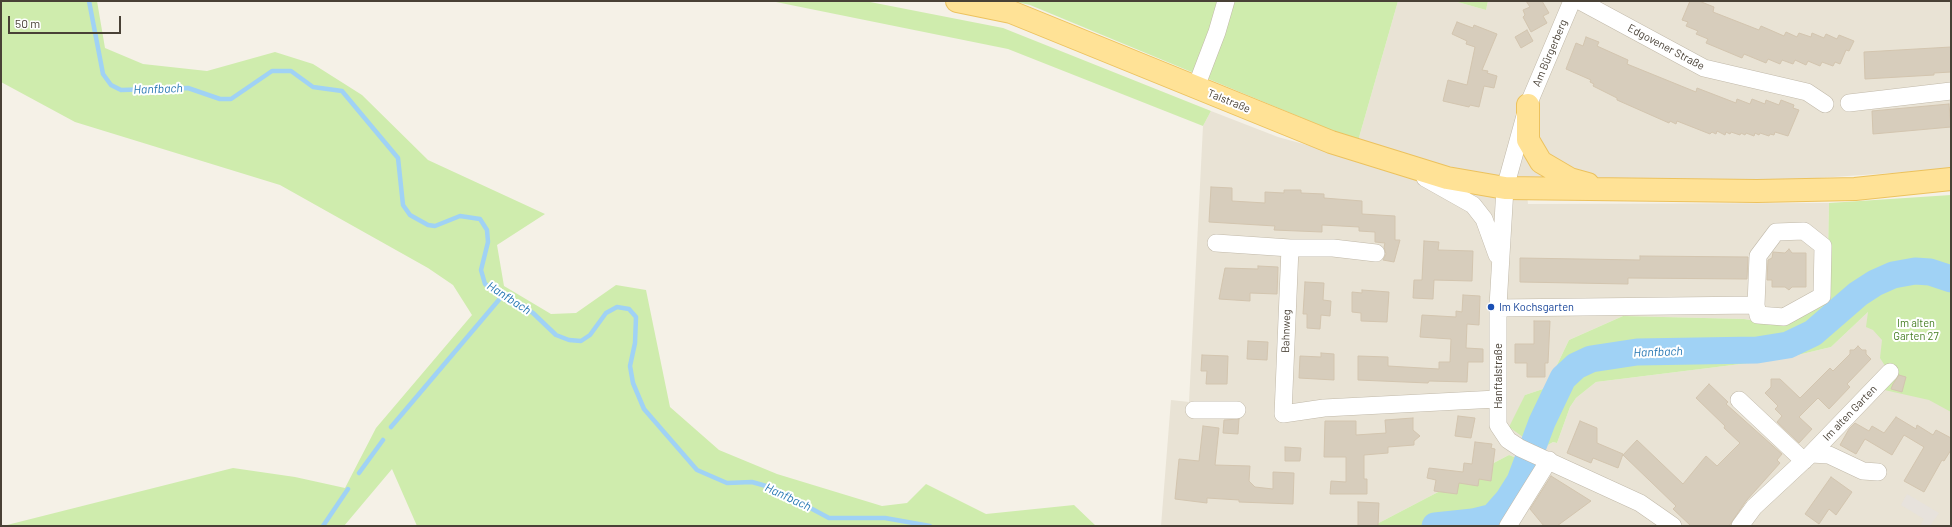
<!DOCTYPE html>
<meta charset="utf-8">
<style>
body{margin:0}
#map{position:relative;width:1952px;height:527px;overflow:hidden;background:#f5f1e7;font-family:Barlow,sans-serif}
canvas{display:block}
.frame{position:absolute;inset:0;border:2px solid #494136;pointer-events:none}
.scale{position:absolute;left:8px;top:16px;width:113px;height:18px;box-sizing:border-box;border:2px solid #494136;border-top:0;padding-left:5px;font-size:12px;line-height:14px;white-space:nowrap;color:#494136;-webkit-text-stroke:3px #fff;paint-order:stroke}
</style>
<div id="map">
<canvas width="1952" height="527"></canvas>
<div class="frame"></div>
<div class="scale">50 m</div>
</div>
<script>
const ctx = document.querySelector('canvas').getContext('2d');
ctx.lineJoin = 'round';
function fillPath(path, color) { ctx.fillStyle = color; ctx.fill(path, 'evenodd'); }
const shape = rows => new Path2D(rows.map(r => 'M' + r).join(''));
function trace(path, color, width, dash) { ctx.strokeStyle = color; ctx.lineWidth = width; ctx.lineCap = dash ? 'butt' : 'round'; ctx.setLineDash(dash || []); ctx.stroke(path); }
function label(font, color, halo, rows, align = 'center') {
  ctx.font = font + ' Barlow,sans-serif'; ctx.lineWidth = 4; ctx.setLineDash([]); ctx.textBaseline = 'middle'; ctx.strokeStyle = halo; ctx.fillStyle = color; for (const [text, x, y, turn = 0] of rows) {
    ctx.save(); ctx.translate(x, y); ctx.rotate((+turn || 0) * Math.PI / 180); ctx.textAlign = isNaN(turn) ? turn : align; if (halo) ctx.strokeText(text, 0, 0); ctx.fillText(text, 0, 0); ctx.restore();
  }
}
const residential = shape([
 [1398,1,1454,1,1486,10,1488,1,1951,1,1951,169,1774,181,1525,177,1528,204,1829,203,1827,302,1780,325,1744,319,1623,316,1569,340,1546,388,1525,395,1543,448,1553,442,1557,443,1570,407,1576,398,1596,382,1781,359,1831,347,1869,311,1951,303,1951,526,1474,526,1507,513,1532,464,1509,455,1373,526,1161,526,1171,400,1189,402,1203,126,1211,111,1278,137,1325,150,1358,141]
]);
const industrial = shape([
 [1907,494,1939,513,1930,526,1920,526,1924,519,1901,505]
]);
const green = shape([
 [1,1,97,1,105,48,143,64,207,71,275,52,313,64,362,95,428,160,545,214,497,245,504,286,551,314,576,313,616,285,646,290,670,407,719,450,777,474,882,506,907,503,926,484,986,514,1074,505,1096,526,417,526,392,469,344,526,3,526,233,468,295,477,345,488,376,428,472,315,453,285,428,268,280,185,75,122,1,82],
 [771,1,865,1,1003,28,1211,111,1203,126,1008,49],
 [1012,1,1398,1,1358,141,1030,5],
 [1454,1,1488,1,1486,10],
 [1951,195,1951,412,1929,400,1880,389,1889,372,1880,358,1882,340,1873,330,1866,327,1868,312,1831,347,1781,359,1596,382,1576,398,1570,407,1557,443,1553,442,1543,448,1530,442,1509,427,1525,395,1546,388,1569,340,1623,316,1744,319,1780,325,1827,303,1829,203],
 [1509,455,1532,464,1507,513,1474,526,1373,526]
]);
const stream = shape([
 [89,1,103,74,111,85,121,90,188,88,220,99,231,99,272,71,291,71,313,87,342,91,398,158,403,205,410,215,428,225,435,226,460,216,480,219,487,230,488,242,481,270,485,284,533,313,556,335,569,340,581,341,590,335,606,313,617,307,629,309,636,317,635,343,630,366,633,383,644,409,697,470,727,483,752,482,773,488,829,518,885,518,930,526],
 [391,427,503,295],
 [359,473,383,440],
 [323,526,348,489]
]);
const river = shape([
 [1435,526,1473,522,1493,517,1508,500,1520,481,1542,422,1563,378,1576,366,1591,359,1637,352,1757,350,1788,345,1813,333,1858,294,1875,283,1893,275,1915,271,1930,272,1951,279]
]);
const building = shape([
 [1526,1,1542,1,1549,13,1543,16,1547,23,1531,32,1523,17,1525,15,1523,10,1530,7,1526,1],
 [1690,1,1699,1,1714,7,1713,12,1759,30,1761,26,1784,36,1786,32,1797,37,1799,33,1811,37,1812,33,1824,38,1826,34,1837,39,1839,35,1854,41,1849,51,1846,50,1840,64,1835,62,1833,66,1822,62,1820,66,1808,61,1806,65,1795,60,1793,64,1782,60,1780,64,1768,59,1766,63,1744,54,1742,58,1706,43,1708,39,1696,34,1698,31,1686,26,1688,22,1682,20,1690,1],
 [1457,22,1473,28,1474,25,1497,34,1482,70,1488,71,1487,73,1497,76,1494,88,1484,86,1479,107,1470,105,1469,107,1443,101,1448,80,1467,85,1475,47,1466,44,1467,41,1452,34,1457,22],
 [1527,30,1533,41,1521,48,1515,37,1527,30],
 [1586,37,1599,42,1597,46,1628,60,1627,64,1696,92,1697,88,1736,103,1737,99,1750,104,1752,99,1765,104,1766,100,1779,105,1781,100,1794,105,1793,108,1799,110,1788,136,1775,132,1774,135,1770,134,1769,136,1760,133,1759,135,1755,133,1754,136,1746,133,1745,135,1741,133,1740,135,1731,132,1730,134,1726,132,1725,135,1717,131,1716,134,1712,132,1710,134,1677,121,1676,124,1670,121,1669,123,1617,100,1617,98,1593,86,1594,84,1590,82,1591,80,1566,69,1576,43,1583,46,1586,37],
 [1951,47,1951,72,1934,73,1934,75,1865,79,1864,52,1951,47],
 [1949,104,1951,127,1873,134,1872,111,1949,104],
 [1211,187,1232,188,1232,201,1265,203,1265,192,1284,193,1284,190,1301,190,1301,193,1324,194,1324,198,1362,201,1362,214,1395,216,1395,240,1400,240,1394,262,1383,260,1386,254,1384,247,1385,243,1375,242,1375,232,1359,231,1359,227,1322,225,1322,232,1274,230,1275,226,1209,222,1211,187],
 [1424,241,1439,242,1438,250,1473,251,1472,281,1434,280,1433,299,1413,298,1414,280,1422,280,1424,241],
 [1789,249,1792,253,1806,253,1806,287,1792,287,1789,290,1785,287,1772,287,1772,280,1767,280,1768,260,1772,258,1773,252,1785,253,1789,249],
 [1640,256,1748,257,1747,279,1628,278,1628,284,1520,282,1520,258,1640,260,1640,256],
 [1258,266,1278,267,1277,294,1250,293,1250,301,1219,299,1225,268,1258,269,1258,266],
 [1305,282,1324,283,1323,300,1331,301,1330,316,1321,315,1320,329,1307,328,1307,314,1303,314,1305,282],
 [1362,290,1389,292,1387,322,1361,321,1361,313,1352,312,1352,292,1362,293,1362,290],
 [1463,295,1480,296,1479,325,1467,324,1466,348,1483,349,1483,362,1468,362,1467,382,1429,381,1428,383,1358,380,1358,356,1388,357,1388,366,1439,369,1439,362,1450,362,1451,339,1420,337,1422,315,1456,317,1456,311,1462,312,1463,295],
 [1534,321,1550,321,1548,363,1545,363,1545,377,1527,377,1527,363,1515,363,1515,344,1534,344,1534,321],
 [1248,341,1268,342,1267,360,1247,359,1248,341],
 [1858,346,1862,350,1866,350,1866,354,1871,359,1847,384,1850,387,1829,409,1818,398,1799,417,1812,429,1799,443,1777,422,1782,416,1775,409,1778,406,1765,393,1771,387,1771,379,1780,379,1800,398,1830,368,1833,371,1850,354,1850,350,1854,350,1858,346],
 [1321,353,1334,354,1334,380,1299,378,1300,356,1321,357,1321,353],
 [1202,355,1228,356,1227,384,1206,384,1207,371,1201,371,1202,355],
 [1899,375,1906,377,1902,392,1891,389,1893,384,1899,375],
 [1709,384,1728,402,1726,404,1782,454,1777,460,1780,463,1746,501,1729,526,1691,526,1673,509,1676,506,1623,455,1637,440,1683,484,1706,456,1717,466,1740,443,1724,428,1725,426,1696,398,1709,384],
 [1458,416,1475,418,1471,438,1455,436,1458,416],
 [1896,417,1916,429,1917,425,1933,435,1936,430,1951,438,1951,450,1944,461,1942,460,1924,492,1904,481,1924,447,1904,435,1892,455,1865,439,1856,454,1840,445,1849,429,1855,423,1869,431,1872,426,1884,433,1896,417],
 [1413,418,1413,430,1420,436,1414,441,1414,445,1388,447,1388,453,1364,455,1364,479,1367,479,1367,494,1330,494,1331,481,1346,482,1346,457,1324,457,1325,421,1356,421,1356,435,1386,433,1385,420,1413,418],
 [1239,419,1238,434,1223,433,1224,420,1239,419],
 [1580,421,1597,428,1597,443,1623,454,1618,468,1593,458,1591,463,1567,453,1580,421],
 [1203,426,1219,428,1215,465,1250,466,1249,481,1255,487,1273,489,1273,472,1294,473,1293,504,1239,502,1239,500,1207,498,1207,503,1175,499,1179,459,1199,461,1203,426],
 [1475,442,1492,444,1491,448,1495,449,1491,481,1479,479,1478,486,1459,483,1457,494,1434,491,1436,480,1427,478,1429,468,1463,472,1464,463,1472,464,1475,442],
 [1285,447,1301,448,1300,461,1285,461,1285,447],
 [1551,476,1591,501,1557,526,1544,526,1530,509,1551,476],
 [1831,477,1852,492,1836,515,1829,509,1819,524,1805,514,1831,477],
 [1358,502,1379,503,1378,526,1358,526,1358,502]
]);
const minor = shape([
 [1572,1,1528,105,1505,188,1498,306,1498,425,1508,440,1520,448,1640,503,1673,526],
 [1580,1,1704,68,1807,92,1825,104],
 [1196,87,1217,32,1226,1],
 [1849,103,1951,91],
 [1425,178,1473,205,1484,219,1497,255],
 [1216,243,1290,248,1283,414,1324,408,1497,399],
 [1290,248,1333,248,1376,253],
 [1498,308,1756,305,1758,256,1776,232,1804,231,1823,246,1822,296,1784,317,1758,315,1756,305],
 [1739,400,1804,461],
 [1194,410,1237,410],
 [1811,454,1890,372],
 [1508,526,1549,460],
 [1740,526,1754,507,1811,454,1829,455,1863,471,1878,472]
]);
const major = shape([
 [957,1,1011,12,1331,142,1447,178,1505,188,1757,191,1855,189,1951,179],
 [1528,105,1528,140,1541,162,1570,179,1588,184]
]);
const markers = [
 [1491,307,4,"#1a4fb4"]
];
const streetNames = [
 ["Edgovener Straße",1666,47,28],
 ["Am Bürgerberg",1550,53,-67],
 ["Talstraße",1229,101,22],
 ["Bahnweg",1286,331,-88],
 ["Hanftalstraße",1498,376,-90],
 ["Im alten Garten",1850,413,-46]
];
const transitNames = [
 ["Im Kochsgarten",1499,307]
];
const parkNames = [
 ["Im alten",1916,323],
 ["Garten 27",1916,336]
];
const waterNames = [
 ["Hanfbach",158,89,-2],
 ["Hanfbach",509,298,33],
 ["Hanfbach",1658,352,-2],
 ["Hanfbach",788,497,25]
];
fillPath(residential, '#e9e3d5');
fillPath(industrial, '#e7e2dc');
fillPath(green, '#cfecad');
trace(stream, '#a0d2f5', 4.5);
trace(river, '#a0d2f5', 27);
fillPath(building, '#d7cdbc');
trace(building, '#d3c5af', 1);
trace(minor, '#c1b9a9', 18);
trace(major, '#ecc25e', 24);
trace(minor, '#fff', 17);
trace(major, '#ffe296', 22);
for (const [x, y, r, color] of markers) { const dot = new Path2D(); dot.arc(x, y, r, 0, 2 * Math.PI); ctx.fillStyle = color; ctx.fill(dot); trace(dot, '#fff', 1.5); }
label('11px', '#494136', '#fff', streetNames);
label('11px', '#164399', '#fff', transitNames, 'left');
label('11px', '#467f24', '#fff', parkNames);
label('italic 12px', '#2677b3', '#fff', waterNames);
</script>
